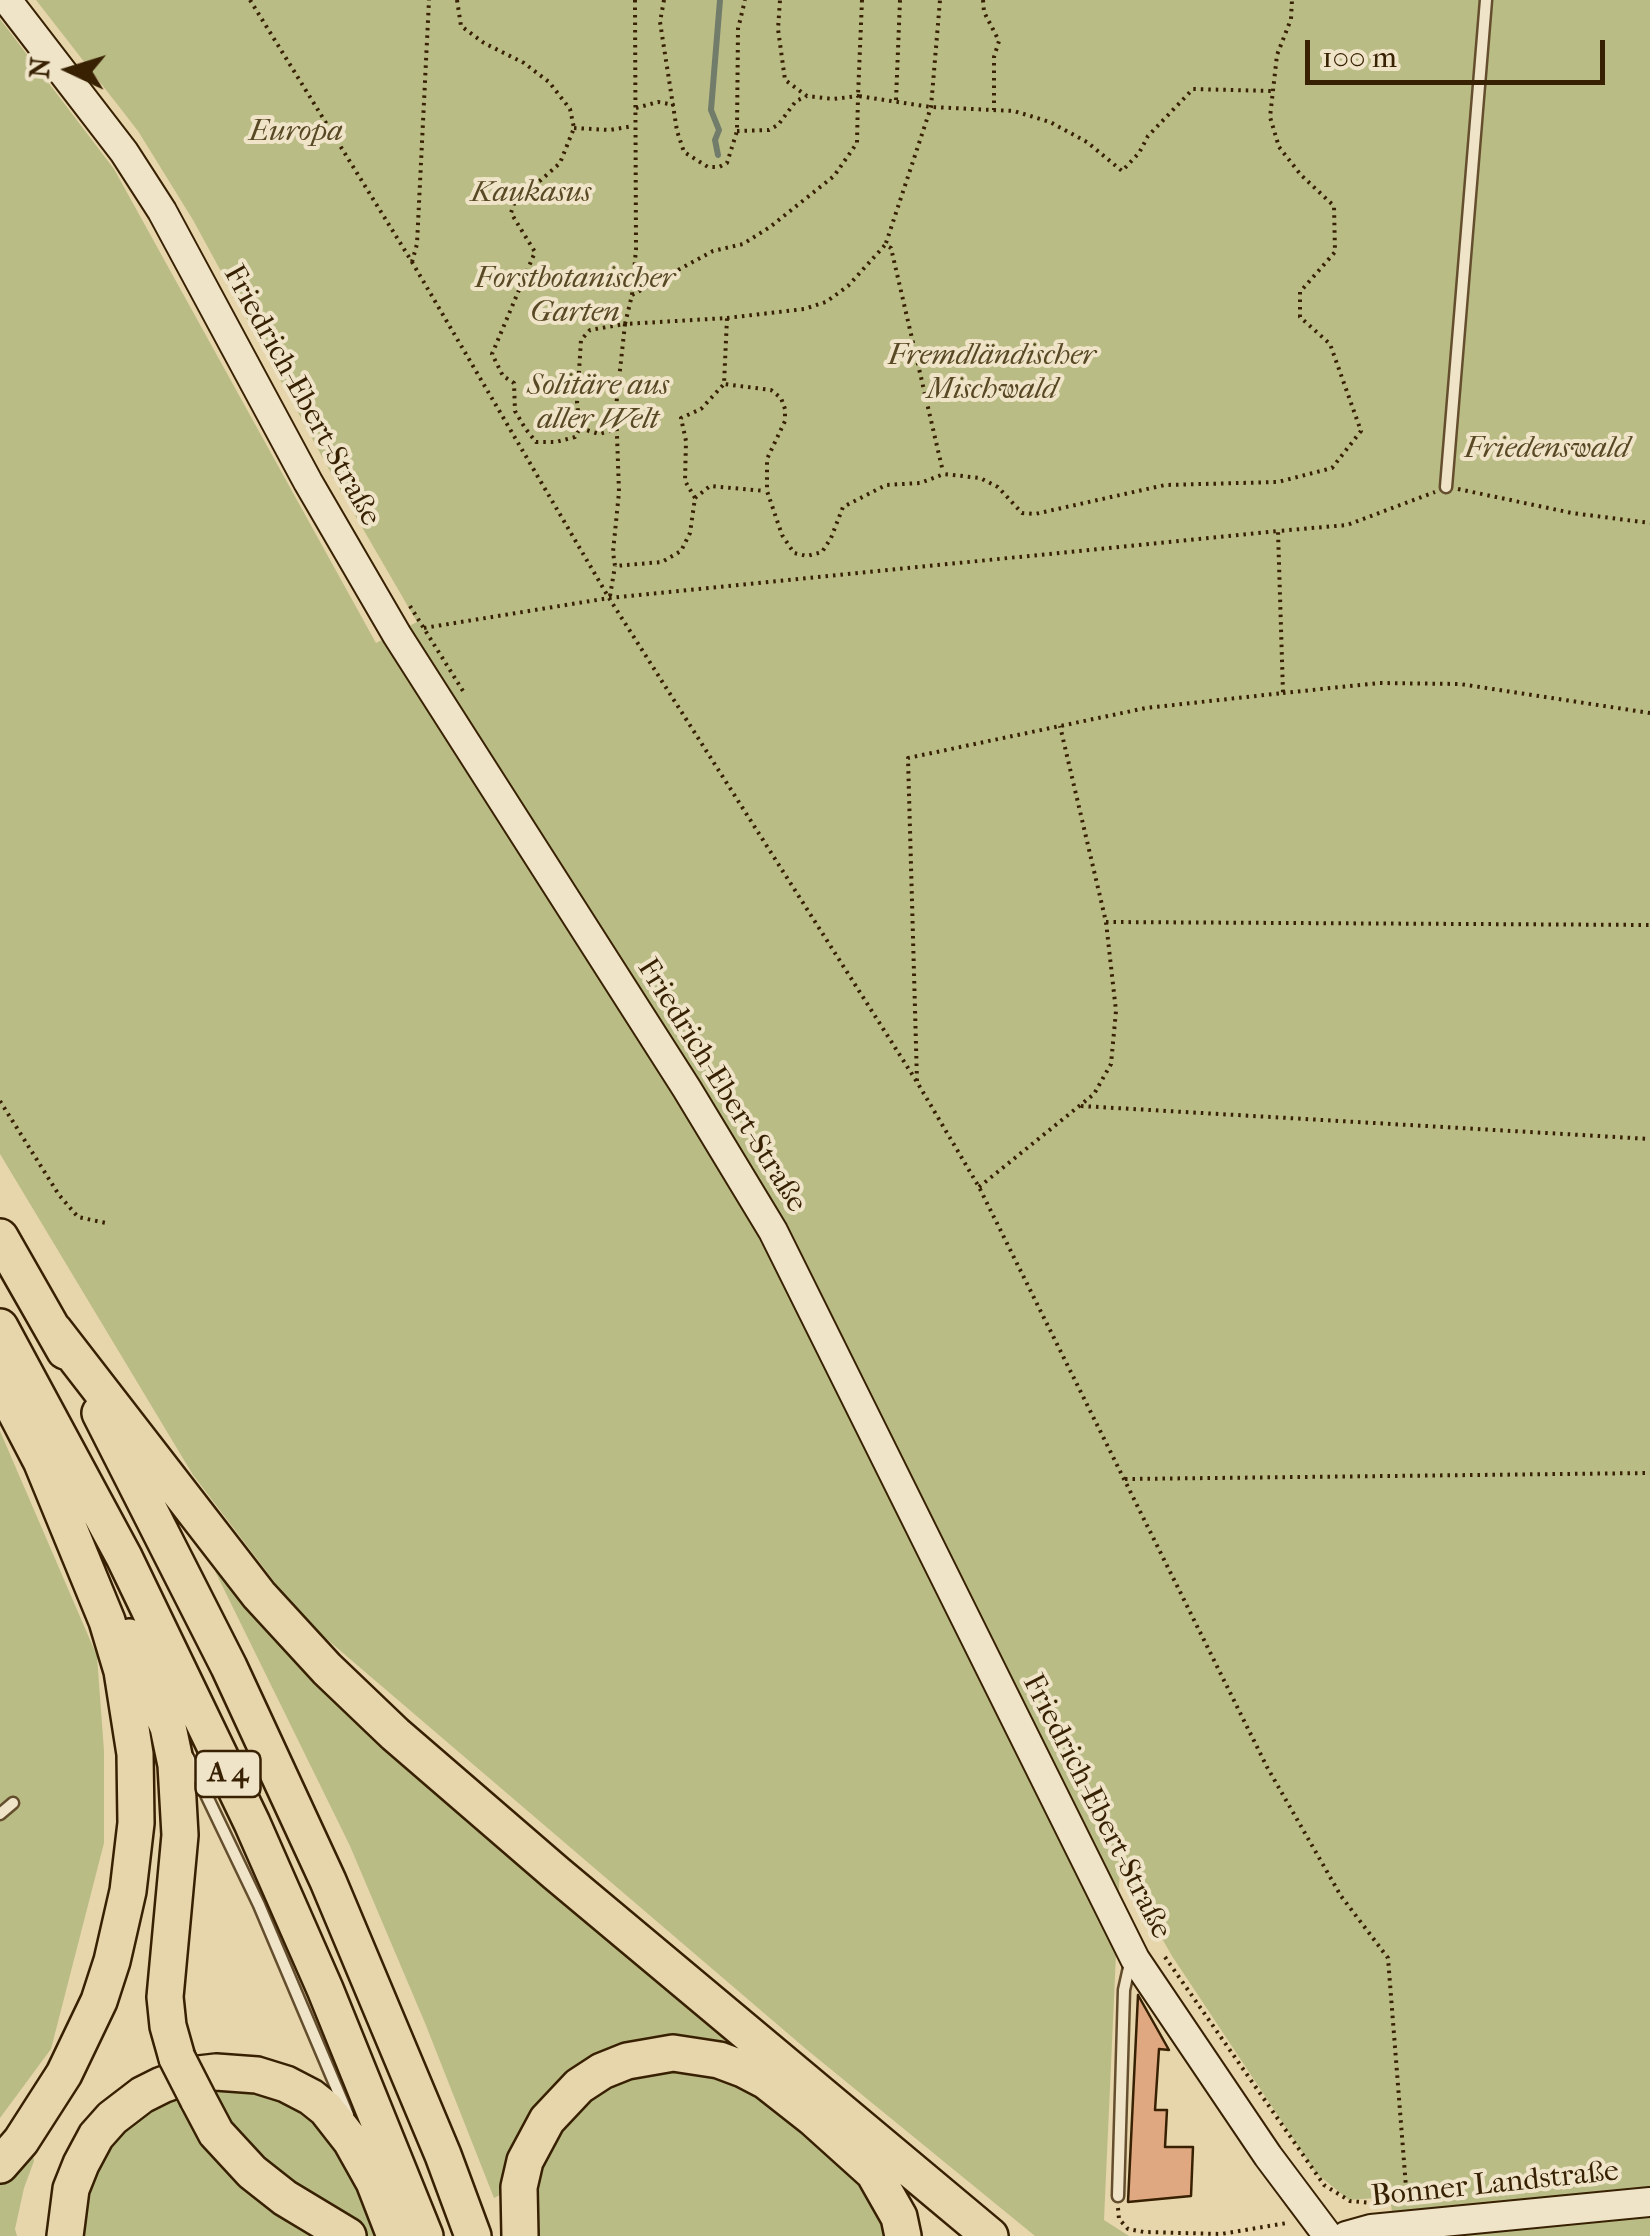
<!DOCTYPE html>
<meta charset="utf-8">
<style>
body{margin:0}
#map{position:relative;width:1650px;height:2236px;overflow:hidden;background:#e7d5ab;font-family:"IM FELL French Canon",serif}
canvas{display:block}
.north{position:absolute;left:20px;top:20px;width:100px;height:100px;-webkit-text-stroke:8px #efe4c8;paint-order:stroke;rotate:274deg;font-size:28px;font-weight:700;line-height:40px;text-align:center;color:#382103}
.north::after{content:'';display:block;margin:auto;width:35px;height:45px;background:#382103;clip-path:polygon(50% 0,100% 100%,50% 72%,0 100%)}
.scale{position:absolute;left:1305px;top:40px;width:300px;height:45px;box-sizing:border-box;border:5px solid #382103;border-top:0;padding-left:12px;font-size:30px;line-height:35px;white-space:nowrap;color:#382103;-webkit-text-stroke:8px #efe4c8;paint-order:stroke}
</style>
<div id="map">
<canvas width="1650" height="2236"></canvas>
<div class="north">N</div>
<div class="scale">100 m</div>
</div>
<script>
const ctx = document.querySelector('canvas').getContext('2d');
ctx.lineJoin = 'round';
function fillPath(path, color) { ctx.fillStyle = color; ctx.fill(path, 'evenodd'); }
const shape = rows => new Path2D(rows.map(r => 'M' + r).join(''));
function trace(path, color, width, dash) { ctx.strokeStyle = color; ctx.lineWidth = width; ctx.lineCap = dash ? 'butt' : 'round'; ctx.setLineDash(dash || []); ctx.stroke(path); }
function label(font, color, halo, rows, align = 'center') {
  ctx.font = font + ' "IM FELL French Canon",serif'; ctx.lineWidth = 8; ctx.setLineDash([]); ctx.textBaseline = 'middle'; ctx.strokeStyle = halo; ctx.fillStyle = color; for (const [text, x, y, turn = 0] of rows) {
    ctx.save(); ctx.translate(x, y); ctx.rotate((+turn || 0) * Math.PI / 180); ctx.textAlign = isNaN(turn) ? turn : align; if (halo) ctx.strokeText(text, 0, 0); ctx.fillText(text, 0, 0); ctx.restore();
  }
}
const green = shape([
 [36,0,1650,0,1650,2236,1395,2236,1390,2197,1349,2200,1316,2173,1172,1956,1120,1865,1104,2220,1129,2236,1035,2236,806,2049,302,1618,193,1475,0,1154,0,19,114,169,376,643,417,622,337,484,193,220,138,131],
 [0,1431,97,1656,104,1751,104,1843,51,2049,0,2118],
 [215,1571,222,1571,759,2059,626,2046,561,2079,523,2130,508,2191,494,2198,425,2023,350,1846],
 [696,2066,748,2084,862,2175,890,2236,533,2236,537,2172,557,2126,591,2097,653,2068],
 [223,2084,290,2098,343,2147,377,2236,365,2236,246,2148,203,2085],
 [181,2091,324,2236,79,2236,80,2203,97,2160,122,2126],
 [31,2144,34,2161,24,2188,15,2229,17,2236,0,2236,0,2182]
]);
const stream = shape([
 [718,155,715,140,719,130,711,110,720,0]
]);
const building = shape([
 [1138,1995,1169,2050,1159,2049,1155,2110,1167,2110,1165,2147,1193,2147,1191,2196,1128,2202,1138,1995]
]);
const path = shape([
 [250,0,412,262,609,598,917,1082,979,1187,1267,1767,1341,1896,1388,1958,1407,2200],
 [457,0,461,26,484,43,524,63,549,82,570,109,574,128,560,163,541,180,517,194,511,213,535,252,492,354,503,376,514,383,515,411,525,428,536,442,556,442,575,437,580,428,577,403,581,340,590,330,625,324,616,407,619,492,613,552,615,566,662,562,681,551,690,533,695,498,710,486,765,491],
 [635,0,636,249,632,295,625,324,727,318,724,384,771,390,781,398,785,409,785,421,767,459,767,491,782,535,794,553,807,556,822,552,831,538,843,507,886,485,920,483,944,474,980,478,998,487,1022,513,1035,514,1165,485,1278,482,1332,468,1361,431,1330,344,1300,317,1300,292,1335,252,1334,206,1301,175,1279,147,1270,117,1277,55,1291,19,1292,0],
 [664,0,660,22,677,131,684,152,708,167,719,167,727,163,737,131,738,29,745,0],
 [862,0,858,96,931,107,1014,111,1050,122,1087,142,1122,171,1139,153,1148,136,1193,89,1272,91],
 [983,0,984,12,999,41,994,57,994,110],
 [896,100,900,0],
 [636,108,658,102,674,105],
 [574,128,610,130,633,126],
 [737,131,769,130,778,125,796,101,807,96],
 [886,243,931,107,940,0],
 [412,262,417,244,429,0],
 [632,295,713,251,743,244,770,227,834,176,857,143,858,96,833,99,807,96,785,80,778,29,780,0],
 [727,318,804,309,826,302,848,286,885,245,891,248,943,472],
 [580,428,599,434,614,430],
 [1458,489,1572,513,1650,523],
 [695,498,685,481,686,441,681,418,701,409,724,384],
 [610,596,615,566],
 [410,606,463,691],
 [424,628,609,598,1278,531],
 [1283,693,1379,683,1460,684,1650,713],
 [1106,922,1650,925],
 [917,1081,908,758,1146,708,1283,693,1278,531,1347,525,1435,492],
 [0,1101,59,1195,78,1217,106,1223],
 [1081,1106,1650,1139],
 [979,1187,1094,1094,1111,1064,1116,1011,1106,922,1060,726],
 [1125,1479,1650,1473],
 [1165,1957,1324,2185,1350,2201,1371,2203],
 [1118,2208,1119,2219,1128,2229,1144,2232,1221,2234,1287,2223]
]);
const lane = shape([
 [1446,487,1486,0],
 [188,1757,259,1905,348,2115],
 [0,1814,13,1803],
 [1118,2196,1124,1990,1130,1963]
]);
const secondary = shape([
 [7,0,124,152,162,211,308,482,397,635,687,1089,773,1231,1135,1959,1268,2156,1328,2236],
 [1346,2236,1371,2229,1650,2202]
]);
const highway = shape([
 [0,1237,65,1351],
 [0,1327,124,1557,252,1823,325,1989,425,2236],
 [54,1330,259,1595,327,1669,395,1734,556,1873,990,2236],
 [0,1382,50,1478],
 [100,1413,229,1667,328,1881,443,2155,473,2236],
 [129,1637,168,1727,176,1765,180,1835,165,1997,168,2026,177,2058],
 [198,2099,216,2133,252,2172,285,2198,348,2236],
 [0,2165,21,2141,64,2074,99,2001,112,1961,128,1891,136,1823,135,1754,122,1671,107,1621,40,1458],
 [65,2236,71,2189,81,2164,96,2136,112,2118,142,2095,162,2085,190,2075,216,2072,257,2075,286,2084,311,2097,326,2109,351,2141,374,2182,395,2236],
 [520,2236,519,2187,525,2161,547,2120,579,2086,602,2071,627,2061,673,2053,719,2060,743,2069,766,2081,813,2118,874,2173,899,2217,903,2236]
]);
const highwayBridge = shape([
 [177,2058,198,2099]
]);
const shields = [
 [228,1774,65]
];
const shieldNames = [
 ["A 4",228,1774]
];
const parkNames = [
 ["Europa",296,133],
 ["Kaukasus",531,194],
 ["Forstbotanischer",575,280],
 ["Garten",575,314],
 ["Fremdländischer",992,357],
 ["Mischwald",992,391],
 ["Solitäre aus",598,387],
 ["aller Welt",598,421],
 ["Friedenswald",1547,450]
];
const streetNames = [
 ["Friedrich-Ebert-Straße",301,396,61],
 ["Friedrich-Ebert-Straße",721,1086,58],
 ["Friedrich-Ebert-Straße",1096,1807,63],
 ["Bonner Landstraße",1495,2185,-6]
];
fillPath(green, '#babc86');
trace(stream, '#717c6a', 6);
fillPath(building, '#dfa881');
trace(building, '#382103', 2.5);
trace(lane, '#644e2d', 15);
trace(secondary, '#382103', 32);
trace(highway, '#382103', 40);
trace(path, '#382103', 4, [2.5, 5]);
trace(lane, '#efe4c8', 10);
trace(secondary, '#efe4c8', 28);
trace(highway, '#e7d5ab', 35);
trace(highwayBridge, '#382103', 40, []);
trace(highwayBridge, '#e7d5ab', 35);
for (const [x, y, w] of shields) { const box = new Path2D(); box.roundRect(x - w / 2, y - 23, w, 46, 8); ctx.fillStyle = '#efe4c8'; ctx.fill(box); trace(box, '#382103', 2.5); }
label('bold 28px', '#382103', null, shieldNames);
label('italic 30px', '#584824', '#efe4c8', parkNames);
label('30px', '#382103', '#efe4c8', streetNames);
</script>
